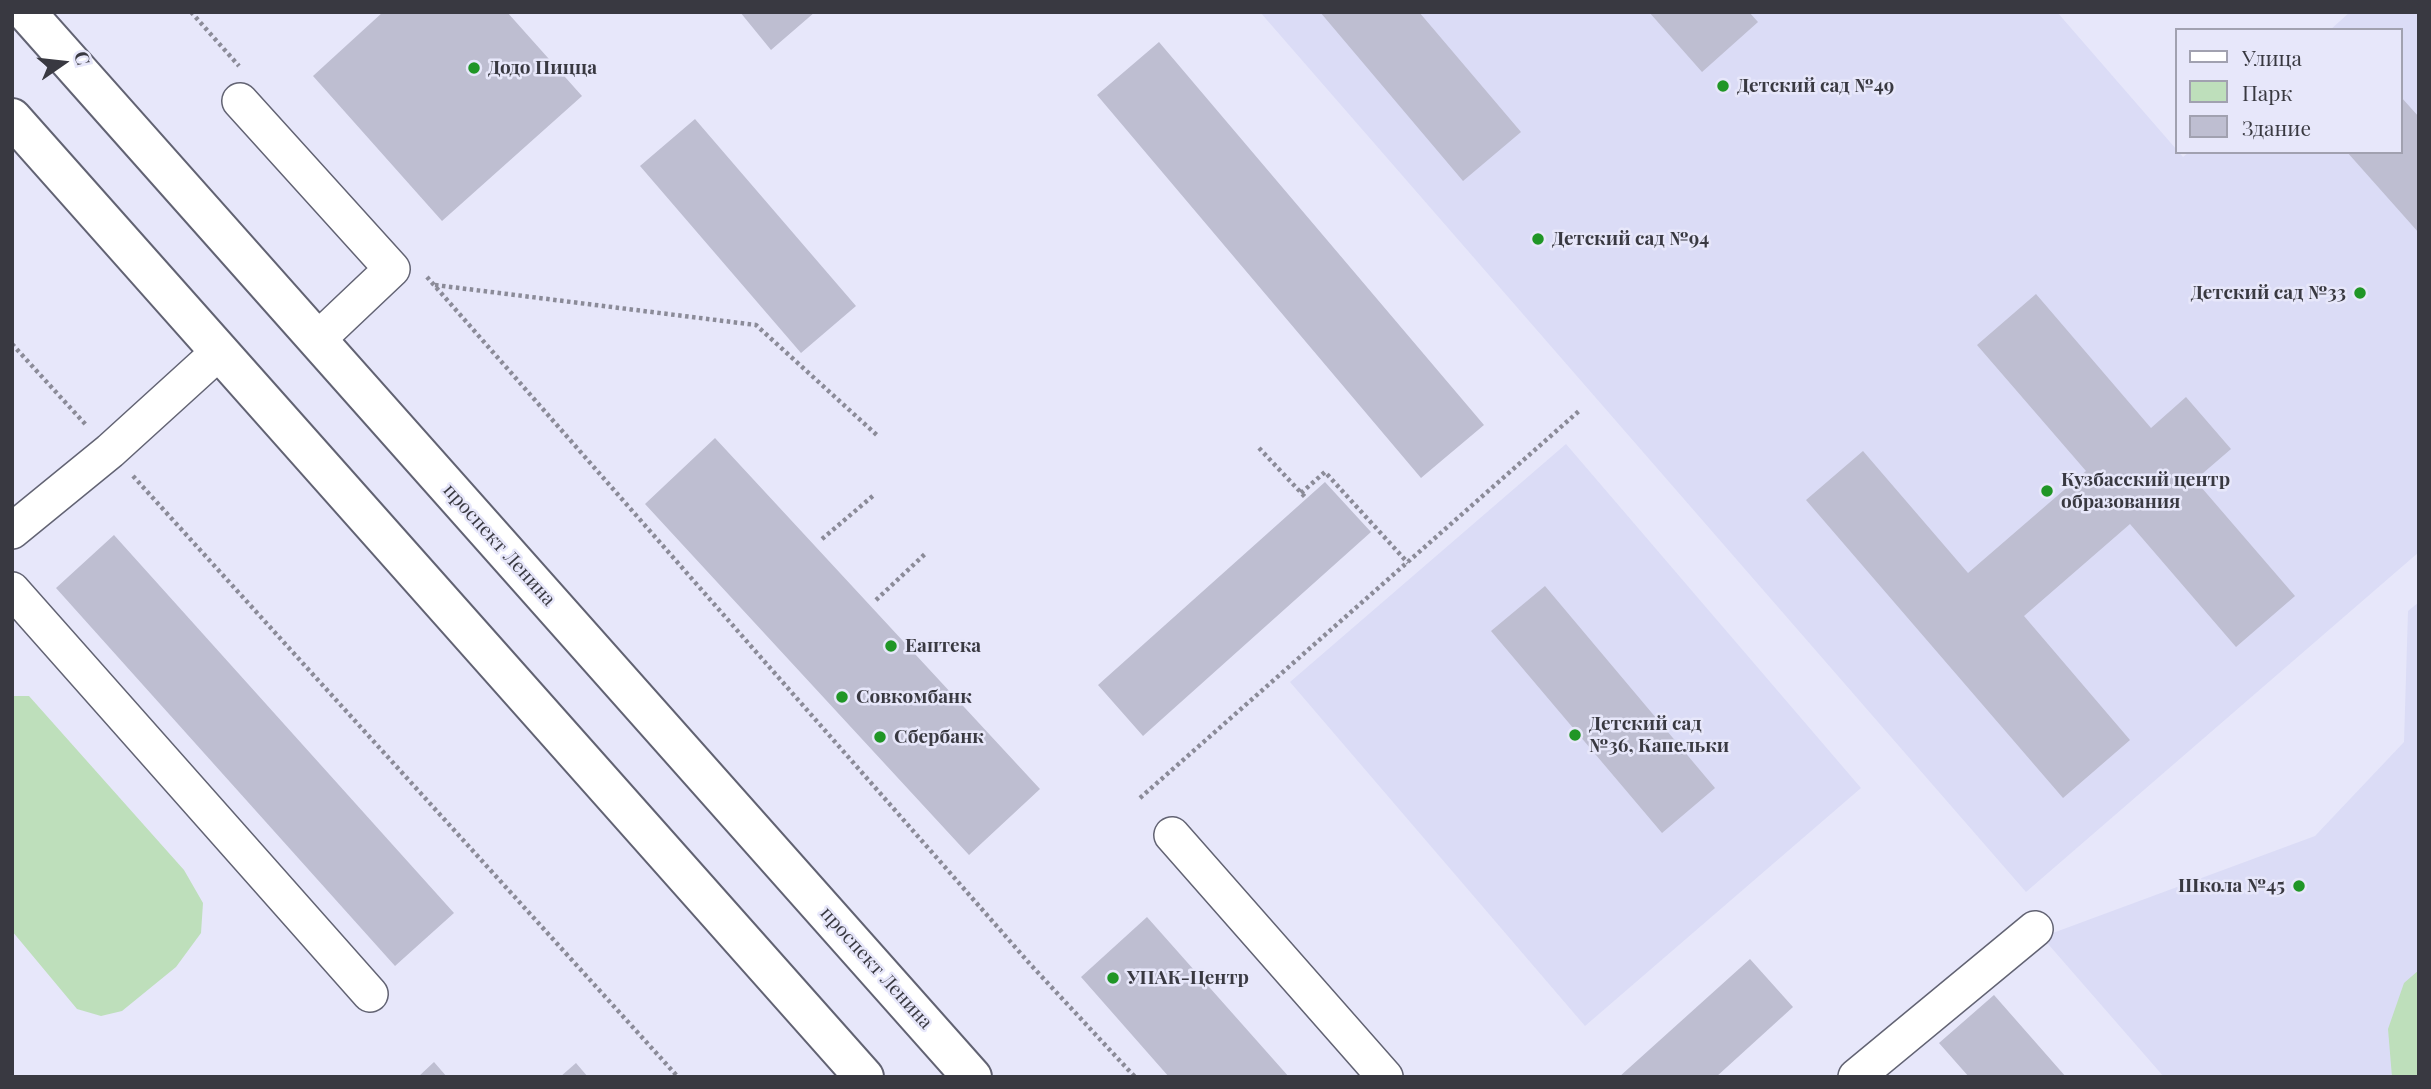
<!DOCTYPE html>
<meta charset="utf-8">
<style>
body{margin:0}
#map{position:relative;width:2431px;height:1089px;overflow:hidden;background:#e7e7fa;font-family:"Playfair Display",serif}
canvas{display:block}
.frame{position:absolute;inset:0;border:14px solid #393941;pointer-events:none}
.legend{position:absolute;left:2175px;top:28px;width:228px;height:126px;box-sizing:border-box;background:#e7e7fa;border:2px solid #a1a1b0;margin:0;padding:9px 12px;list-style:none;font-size:21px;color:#393941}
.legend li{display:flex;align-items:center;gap:14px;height:35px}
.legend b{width:35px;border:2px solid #a1a1b0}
.north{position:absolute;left:28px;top:28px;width:70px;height:70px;-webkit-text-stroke:5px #e7e7fa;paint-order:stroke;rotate:76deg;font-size:19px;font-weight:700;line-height:28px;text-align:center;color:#393941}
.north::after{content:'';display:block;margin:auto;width:24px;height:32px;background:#393941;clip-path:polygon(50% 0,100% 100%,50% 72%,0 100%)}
</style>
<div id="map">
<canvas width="2431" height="1089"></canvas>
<div class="frame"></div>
<ul class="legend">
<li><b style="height:9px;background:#fff"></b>Улица</li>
<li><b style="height:19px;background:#bedfbb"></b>Парк</li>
<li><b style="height:19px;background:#bebed1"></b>Здание</li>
</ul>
<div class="north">С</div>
</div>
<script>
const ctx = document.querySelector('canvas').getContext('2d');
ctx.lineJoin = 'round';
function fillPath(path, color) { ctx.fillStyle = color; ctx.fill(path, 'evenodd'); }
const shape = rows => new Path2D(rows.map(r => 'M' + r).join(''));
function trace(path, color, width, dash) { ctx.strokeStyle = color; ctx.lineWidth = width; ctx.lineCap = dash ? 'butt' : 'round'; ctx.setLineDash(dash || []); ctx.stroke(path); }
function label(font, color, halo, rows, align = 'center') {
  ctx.font = font + ' "Playfair Display",serif'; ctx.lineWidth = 5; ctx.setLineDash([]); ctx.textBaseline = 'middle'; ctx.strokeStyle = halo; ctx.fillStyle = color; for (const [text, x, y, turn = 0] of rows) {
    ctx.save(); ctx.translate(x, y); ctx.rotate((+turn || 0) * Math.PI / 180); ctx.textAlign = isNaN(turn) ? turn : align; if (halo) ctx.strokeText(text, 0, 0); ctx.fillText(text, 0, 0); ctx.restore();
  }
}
const built = shape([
 [1260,12,2057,12,2183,157,2189,152,2401,152,2401,30,2330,30,2350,12,2419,12,2419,552,2026,892],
 [1566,444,1861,788,1585,1026,1290,682],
 [2419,602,2419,1077,2164,1077,2042,937,2315,836,2404,742,2408,611]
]);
const green = shape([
 [12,696,29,696,184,870,203,903,201,933,176,967,122,1011,101,1016,77,1009,12,931],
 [2419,970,2419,1077,2392,1077,2388,1029,2404,983]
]);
const building = shape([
 [383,12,507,12,582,96,442,221,313,76],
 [740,12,815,12,771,50],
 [1320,12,1419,12,1521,132,1463,181],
 [1649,12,1749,12,1758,22,1702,72],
 [1159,42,1484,425,1421,478,1097,95],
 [2401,97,2419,117,2419,233,2347,152,2401,152],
 [695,119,856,306,801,353,640,166],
 [2036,294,2151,428,2186,397,2231,449,2195,480,2295,596,2236,647,2130,524,2024,616,2130,740,2063,798,1806,500,1863,451,1968,573,2086,471,1977,345],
 [715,438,1040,789,969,855,645,504],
 [1325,482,1371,532,1143,736,1098,685],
 [114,535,454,913,395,966,56,588],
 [1545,586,1715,788,1662,833,1491,631],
 [1147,917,1289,1077,1169,1077,1081,977],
 [1750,959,1793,1007,1716,1077,1619,1077],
 [1994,995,2066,1077,1969,1077,1939,1043],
 [434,1062,447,1077,418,1077],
 [576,1063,588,1077,560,1077]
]);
const path = shape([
 [191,12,239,66],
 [427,277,1030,964,1135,1077],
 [435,285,756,325,879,437],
 [12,344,87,426],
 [1259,448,1307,499],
 [133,476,678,1077],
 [1301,493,1325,472,1408,563],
 [822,539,874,495],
 [876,600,925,554],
 [1140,798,1579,411]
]);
const minor = shape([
 [240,101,392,269,317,340],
 [12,531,110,451,220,351],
 [12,590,370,994],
 [1172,835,1385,1077],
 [1856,1077,2035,929]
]);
const major = shape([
 [26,12,972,1077],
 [12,118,864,1077]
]);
const markers = [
 [474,68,7,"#209626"],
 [1723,86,7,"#209626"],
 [1538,239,7,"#209626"],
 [2360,293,7,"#209626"],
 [2047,491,7,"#209626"],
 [891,646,7,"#209626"],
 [842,697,7,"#209626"],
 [1575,735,7,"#209626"],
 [880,737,7,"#209626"],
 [2299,886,7,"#209626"],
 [1113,978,7,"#209626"]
];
const poiNames = [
 ["Додо Пицца",488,68],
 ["Детский сад №49",1737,86],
 ["Детский сад №94",1552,239],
 ["Детский сад №33",2346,293,"right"],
 ["Кузбасский центр",2061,480],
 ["образования",2061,502],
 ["Еаптека",905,646],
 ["Совкомбанк",856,697],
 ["Детский сад",1589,724],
 ["№36, Капельки",1589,746],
 ["Сбербанк",894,737],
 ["Школа №45",2285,886,"right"],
 ["УПАК-Центр",1127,978]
];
const streetNames = [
 ["проспект Ленина",499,545,48],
 ["проспект Ленина",876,968,48]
];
fillPath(built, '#dbdcf6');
fillPath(green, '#bedfbb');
fillPath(building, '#bebed1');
trace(minor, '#626373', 38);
trace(major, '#626373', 42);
trace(path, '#8b8b98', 4.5, [3.5, 3.5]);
trace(minor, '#fff', 35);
trace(major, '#fff', 38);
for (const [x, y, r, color] of markers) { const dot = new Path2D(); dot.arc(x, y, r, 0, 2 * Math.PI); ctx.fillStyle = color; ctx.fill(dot); trace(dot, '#e7e7fa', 2.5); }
label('bold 19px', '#393941', '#e7e7fa', poiNames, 'left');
label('19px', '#393941', '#e7e7fa', streetNames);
</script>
